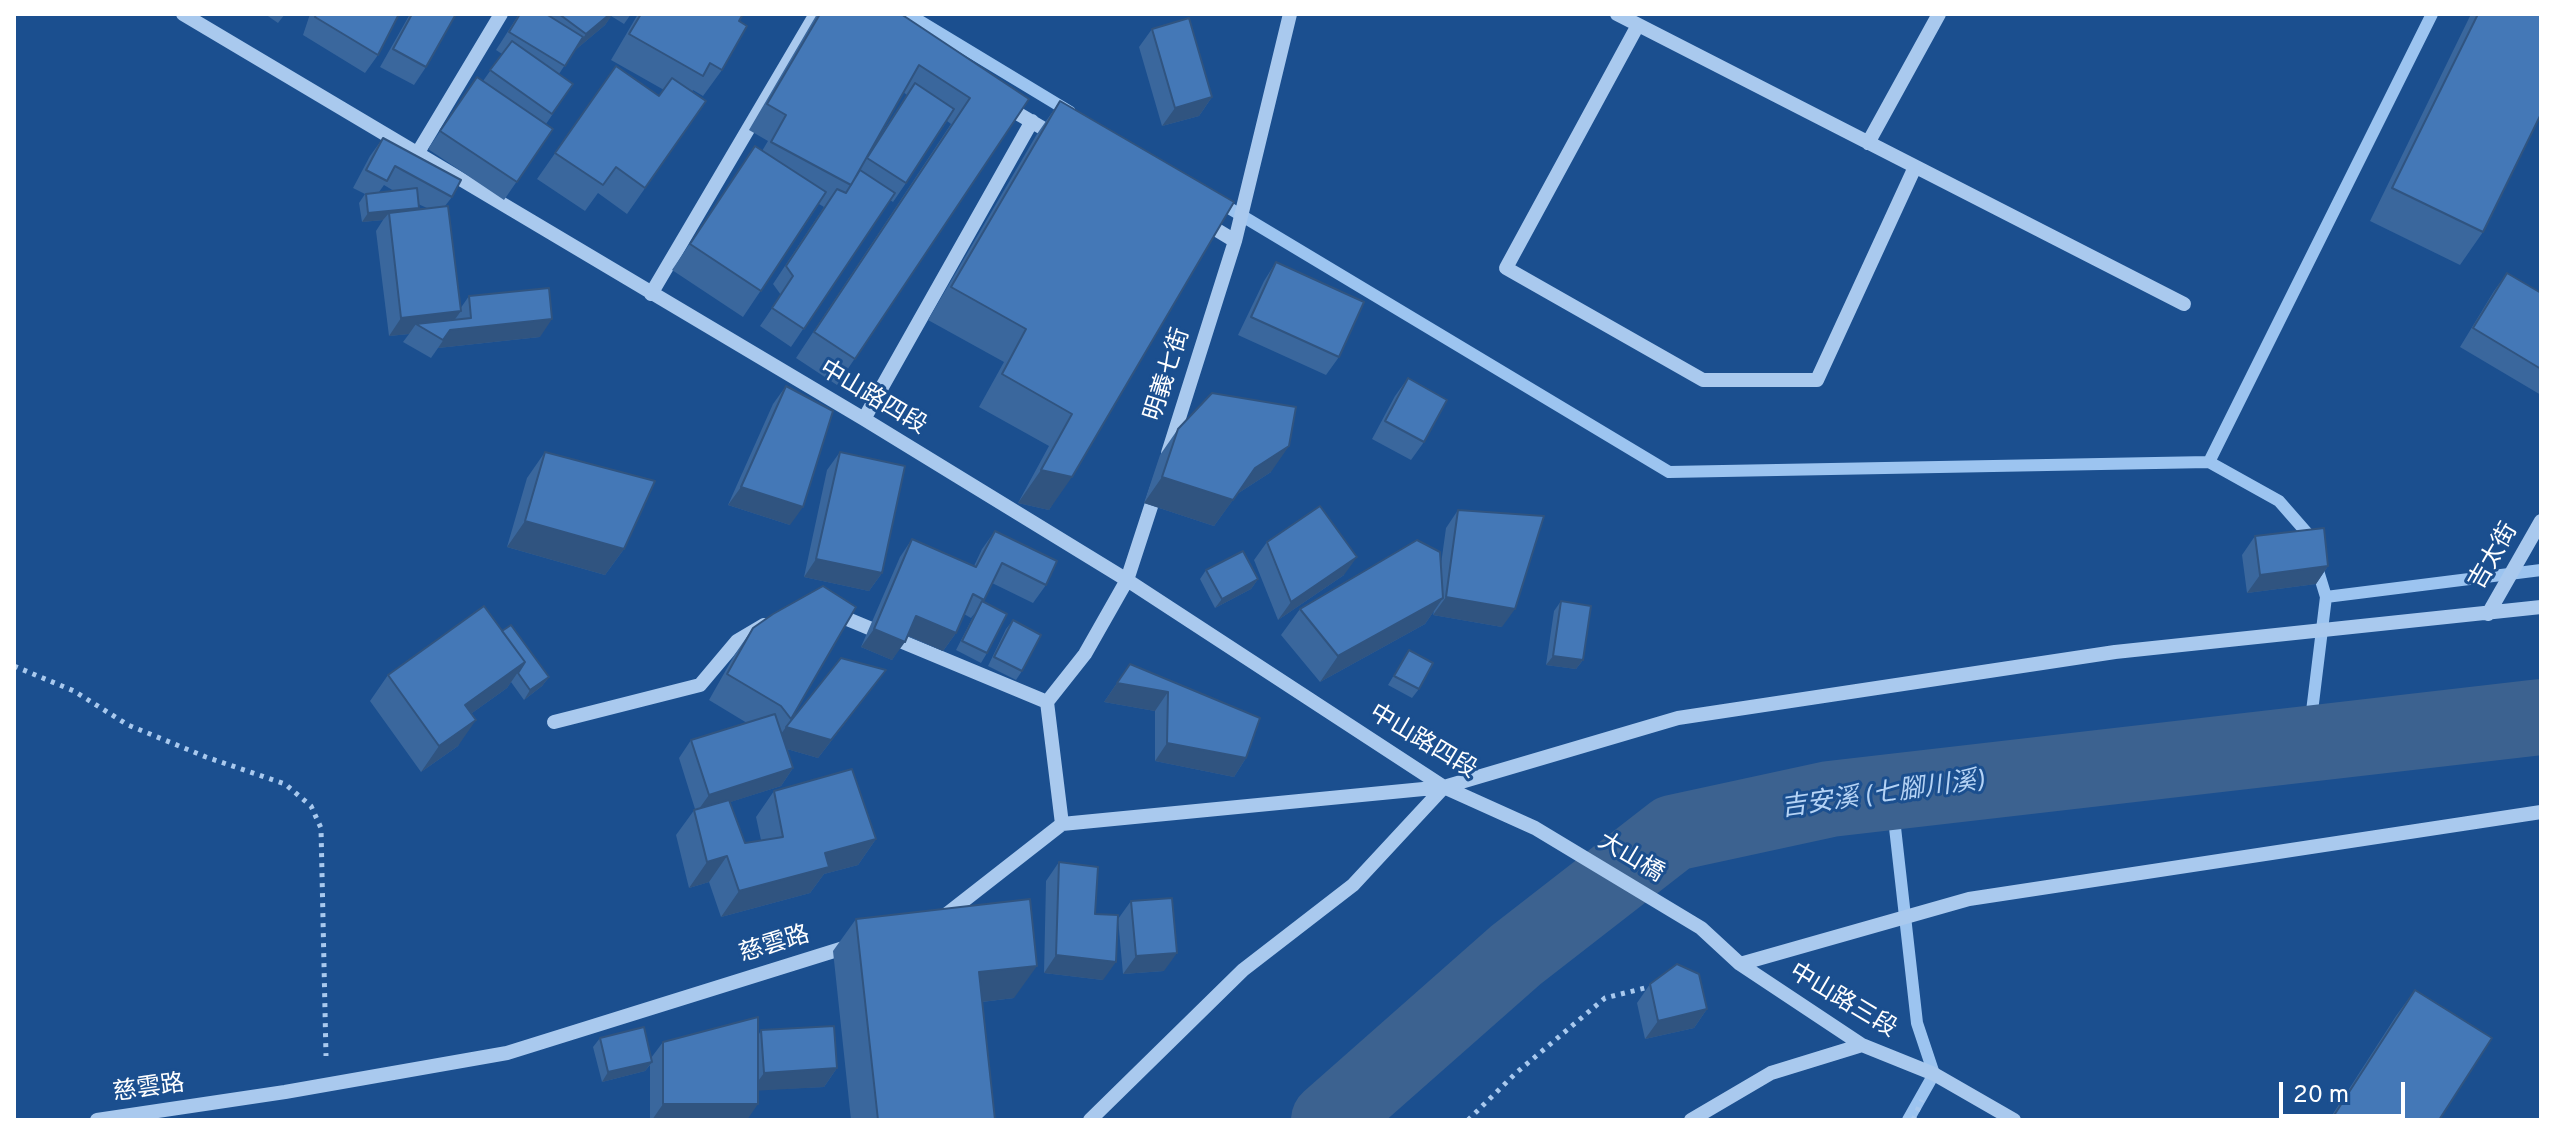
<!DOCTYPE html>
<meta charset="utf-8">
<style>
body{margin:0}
#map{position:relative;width:2555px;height:1134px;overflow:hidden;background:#1b4f8f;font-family:Overpass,sans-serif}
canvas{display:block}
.frame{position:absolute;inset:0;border:16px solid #fff;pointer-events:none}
.scale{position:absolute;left:2279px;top:1082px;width:126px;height:36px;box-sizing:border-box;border:4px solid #fff;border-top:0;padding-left:10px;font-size:24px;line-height:28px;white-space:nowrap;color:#fff;-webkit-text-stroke:6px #1b4f8f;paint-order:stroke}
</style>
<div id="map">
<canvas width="2555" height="1134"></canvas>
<div class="frame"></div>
<div class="scale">20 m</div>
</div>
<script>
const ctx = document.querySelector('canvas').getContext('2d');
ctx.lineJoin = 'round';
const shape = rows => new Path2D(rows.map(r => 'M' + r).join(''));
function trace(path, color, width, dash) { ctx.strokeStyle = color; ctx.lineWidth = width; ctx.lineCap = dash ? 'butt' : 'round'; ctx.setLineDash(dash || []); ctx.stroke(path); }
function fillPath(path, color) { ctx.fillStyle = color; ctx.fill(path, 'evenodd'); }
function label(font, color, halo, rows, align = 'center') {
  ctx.font = font + ' Overpass,"Noto Sans TC",sans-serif'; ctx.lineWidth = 6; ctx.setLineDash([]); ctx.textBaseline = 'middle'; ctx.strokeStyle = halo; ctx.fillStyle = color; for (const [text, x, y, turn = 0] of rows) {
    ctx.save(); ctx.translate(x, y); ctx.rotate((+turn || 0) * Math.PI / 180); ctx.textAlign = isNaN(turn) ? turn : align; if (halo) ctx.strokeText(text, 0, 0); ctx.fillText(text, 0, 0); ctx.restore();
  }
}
const stream = shape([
 [908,14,1070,112],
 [1219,202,1669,472,2209,462,2279,501,2307,533,2310,543],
 [2209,462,2432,14],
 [2326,597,2541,570],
 [2308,744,2326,597,2316,564],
 [1891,792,1917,1023,1934,1074,1908,1120]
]);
const river = shape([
 [1329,1120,1516,955,1673,833,1830,799,2541,717]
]);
const path = shape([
 [14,666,74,691,128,725,206,757,285,784,311,806,321,828,326,1056],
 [1468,1120,1516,1073,1605,998,1653,986],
 [1913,1120,1922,1100]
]);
const minor = shape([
 [183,14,864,419,1127,580,1444,787,1535,828,1701,928,1740,964,1862,1045,1934,1074,2014,1120],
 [1617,14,2184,304],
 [1638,25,1506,268,1703,380,1817,380,1915,167],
 [1005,106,1056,136],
 [1868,143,1939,14],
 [417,154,501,14],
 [1202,221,1235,241],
 [651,294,816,14],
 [864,419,1032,121],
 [1168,453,1235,241,1290,14],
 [833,613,1047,702],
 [2488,614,2541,521],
 [554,722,700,685,737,641,764,625],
 [1062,824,1047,702,1085,654,1127,580,1157,488],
 [943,917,1062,824,1444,787,1678,718,2115,652,2541,607],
 [1740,964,1969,899,2541,812],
 [97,1120,285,1092,507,1053,850,946],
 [1090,1120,1243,970,1353,885,1444,787],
 [1691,1120,1771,1073,1862,1045]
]);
const wall = shape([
 [265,14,285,14,278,23],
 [310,14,399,14,378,55,365,73,303,35],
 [410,14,456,14,426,67,414,85,380,67],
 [519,14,631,14,624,24,611,16,605,25,574,51,559,74,573,84,546,124,553,129,504,200,428,149,477,77,483,81,502,54,496,50],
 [638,14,743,14,739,21,722,70,703,96,693,90,692,92,706,101,627,214,598,193,585,211,537,179,616,66,659,96,664,90,611,60],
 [817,14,901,14,1029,99,837,385,796,358,951,124,947,121,906,183,893,202,890,200,791,347,760,326,781,295,773,284,824,207,819,204,743,317,672,270,755,146,762,151,768,141,749,130],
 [903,92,907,95,872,148],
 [2471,14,2541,14,2483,232,2460,265,2370,221],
 [1152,29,1212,97,1199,116,1162,126,1139,47],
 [1060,101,1234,202,1049,510,1018,503,1049,446,979,407,1004,362,928,320,1037,134],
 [383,138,452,197,445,206,460,309,469,296,540,337,438,348,431,358,403,342,409,334,389,336,376,231,383,220,362,222,359,203,365,194,353,188,370,156],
 [384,185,394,191,379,192],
 [418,204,427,208,418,209],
 [1276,262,1339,357,1326,375,1238,335,1264,281],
 [2507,273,2541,293,2541,395,2460,347,2494,291],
 [1408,378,1424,442,1411,460,1372,439,1395,396],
 [786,386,790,525,728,505,773,404],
 [1178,429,1271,472,1237,494,1214,526,1144,503,1160,455],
 [545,452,624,549,605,575,507,547,527,478],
 [840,452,882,573,869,591,804,577,827,470],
 [1458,510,1502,627,1433,615,1434,611,1425,624,1320,682,1281,635,1300,609,1441,564,1446,528],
 [995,531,1046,585,1033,603,992,583,982,602,987,653,981,663,956,650,975,613,971,618,964,614,956,633,943,651,907,636,892,660,861,647,900,557,912,539,974,566,982,549],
 [2255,536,2328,566,2316,584,2247,593,2242,555],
 [1267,542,1344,575,1278,620,1254,560],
 [1206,570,1258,579,1251,589,1215,608,1200,579],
 [1561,601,1583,660,1576,669,1546,665,1554,611],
 [1013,620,1022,671,1016,680,988,666,1006,629],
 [753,628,791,719,886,670,818,758,787,749,793,768,781,786,730,802,745,843,761,840,756,817,774,791,876,839,858,865,824,874,810,893,721,917,709,882,689,888,676,835,695,809,679,758,691,740,747,723,709,700,735,654],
 [502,631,549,677,542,686,524,700,511,682,507,688,472,713,458,746,421,772,370,701,388,675],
 [1409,650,1419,689,1412,698,1388,685],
 [1130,664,1260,718,1246,758,1234,777,1155,761,1155,711,1104,702],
 [1059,862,1095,914,1103,980,1044,973,1046,881],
 [1131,901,1164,971,1123,974,1118,919],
 [856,919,1014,998,982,1002,995,1120,851,1120,833,951],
 [1650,984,1707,1009,1694,1028,1645,1039,1637,1003],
 [2415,990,2439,1120,2329,1120,2396,1016],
 [761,1030,837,1068,824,1087,758,1090,747,1120,650,1120,650,1065,645,1071,602,1082,593,1047,600,1038,651,1058,663,1042,758,1036]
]);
const shadedWall = shape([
 [610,14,613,14,605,25,573,52,586,34],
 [1212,97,1199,116,1162,126,1175,108],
 [419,208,412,217,389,213,383,220,362,222,368,213],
 [461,311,448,329,416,324,409,334,389,336,401,318],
 [552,319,540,337,438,348,450,330],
 [1289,446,1271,472,1237,494,1255,468],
 [1041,470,1072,477,1049,510,1018,503],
 [1162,477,1233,500,1214,526,1144,503],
 [741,487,803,507,790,525,728,505],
 [525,521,624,549,605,575,507,547],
 [1357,557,1344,575,1278,620,1291,602],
 [816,559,882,573,869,591,804,577],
 [2328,566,2316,584,2247,593,2260,575],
 [1258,579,1251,589,1215,608,1222,599],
 [1446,597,1515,609,1502,627,1433,615],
 [1443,598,1425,624,1320,682,1338,656],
 [916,616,956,633,943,651,904,634],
 [874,629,905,642,892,660,861,647],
 [1553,656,1583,660,1576,669,1546,665],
 [525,662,507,688,447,731,465,705],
 [886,670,818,758,773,745,786,727],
 [549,677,542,686,524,700,530,690],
 [1117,683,1168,692,1155,711,1104,702],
 [476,720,458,746,421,772,439,746],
 [1167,743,1246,758,1234,777,1155,761],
 [793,768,781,786,696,813,709,795],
 [876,839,858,865,824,874,810,893,721,917,739,891,825,853],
 [727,856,709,882,689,888,707,862],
 [1177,953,1164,971,1123,974,1136,956],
 [1056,955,1116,962,1103,980,1044,973],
 [1037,966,1014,998,956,1005,979,972],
 [1707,1009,1694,1028,1645,1039,1658,1021],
 [652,1062,645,1071,602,1082,608,1072],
 [837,1068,824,1087,751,1091,764,1073],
 [663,1104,758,1104,747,1120,652,1120]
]);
const building = shape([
 [316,14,399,14,378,55,315,17,316,14],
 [412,14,456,14,426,67,393,49,412,14],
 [520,14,546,14,583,37,565,66,509,32,520,14],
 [559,14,610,14,586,34,559,14],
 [641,14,743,14,739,21,747,26,722,70,710,63,703,76,629,34,641,14],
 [820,14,901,14,1029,99,855,359,814,332,970,98,919,65,851,185,771,142,786,115,767,104,820,14],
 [2478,14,2541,14,2541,114,2483,232,2392,188,2478,14],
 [1189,18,1212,97,1175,108,1152,29,1189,18],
 [512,41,573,84,552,114,490,70,512,41],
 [616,66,659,96,672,78,706,101,645,188,616,167,603,185,555,153,616,66],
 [477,77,553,129,517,182,440,131,477,77],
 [915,83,954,109,906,183,867,158,915,83],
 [1060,101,1234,202,1072,477,1041,470,1072,414,1002,374,1026,329,951,287,1060,101],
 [383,138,461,180,452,197,395,166,387,181,366,170,383,138],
 [755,146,826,192,761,291,690,244,755,146],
 [860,170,895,193,804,329,772,308,793,276,786,266,837,189,846,193,860,170],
 [417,188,419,208,368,213,366,194,417,188],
 [448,206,461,311,401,318,389,213,448,206],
 [1276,262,1364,302,1339,357,1251,317,1276,262],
 [2507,273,2541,293,2541,369,2473,328,2507,273],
 [549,288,552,319,450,330,443,340,416,324,471,318,469,296,549,288],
 [1408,378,1447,400,1424,442,1385,421,1408,378],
 [786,386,833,411,803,507,741,487,786,386],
 [1212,393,1296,407,1289,446,1255,468,1233,500,1162,477,1178,429,1212,393],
 [545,452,655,481,624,549,525,521,545,452],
 [840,452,905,466,882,573,816,559,840,452],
 [1320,506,1357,557,1291,602,1267,542,1320,506],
 [1458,510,1544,516,1515,609,1446,597,1458,510],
 [2324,528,2328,566,2260,575,2255,536,2324,528],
 [995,531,1057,561,1046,585,1002,563,984,600,973,594,956,633,916,616,905,642,874,629,912,539,976,567,995,531],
 [1417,540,1440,552,1443,598,1338,656,1300,609,1417,540],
 [1243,551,1258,579,1222,599,1206,570,1243,551],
 [823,586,856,607,791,719,781,706,727,674,753,628,773,614,823,586],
 [982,601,1007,614,987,653,962,641,982,601],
 [1561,601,1591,606,1583,660,1553,656,1561,601],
 [484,606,525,662,465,705,476,720,439,746,388,675,484,606],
 [1013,620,1041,635,1022,671,994,657,1013,620],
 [511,625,549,677,530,690,518,673,525,662,502,631,511,625],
 [1409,650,1433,663,1419,689,1394,676,1409,650],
 [841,658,886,670,831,740,786,727,841,658],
 [1130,664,1260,718,1246,758,1167,743,1168,692,1117,683,1130,664],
 [775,714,793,768,709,795,691,740,775,714],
 [852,769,876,839,825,853,829,867,739,891,727,856,707,862,694,810,729,800,745,843,783,837,774,791,852,769],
 [1059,862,1098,867,1095,914,1118,915,1116,962,1056,955,1059,862],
 [1172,898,1177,953,1136,956,1131,901,1172,898],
 [1030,899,1037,966,979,972,995,1120,878,1120,856,919,1030,899],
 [1677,964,1699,974,1707,1009,1658,1021,1650,984,1677,964],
 [2415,990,2492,1038,2439,1120,2331,1120,2415,990],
 [758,1017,758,1104,663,1104,663,1042,758,1017],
 [834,1026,837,1068,764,1073,761,1030,834,1026],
 [644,1027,652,1062,608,1072,600,1038,644,1027]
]);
const streetNames = [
 ["明義七街",1169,375,-72],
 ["中山路四段",872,399,31],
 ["吉太街",2495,557,-60],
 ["中山路四段",1422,743,31],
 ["大山橋",1630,859,31],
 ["慈雲路",775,946,-17],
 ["中山路三段",1842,1002,31],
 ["慈雲路",149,1090,-8]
];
const waterNames = [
 ["吉安溪 (七腳川溪)",1883,796,-8]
];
trace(stream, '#9cc4f0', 12);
trace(river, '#3c6290', 76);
trace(path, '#a9c9ee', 5, [4, 6]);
trace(minor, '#a9c9ee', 14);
fillPath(wall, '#3a679d');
fillPath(shadedWall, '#305480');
fillPath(building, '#4478b7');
trace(building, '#305480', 2);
label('24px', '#fff', '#1b4f8f', streetNames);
label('italic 26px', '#b5d3f5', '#1b4f8f', waterNames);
</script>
